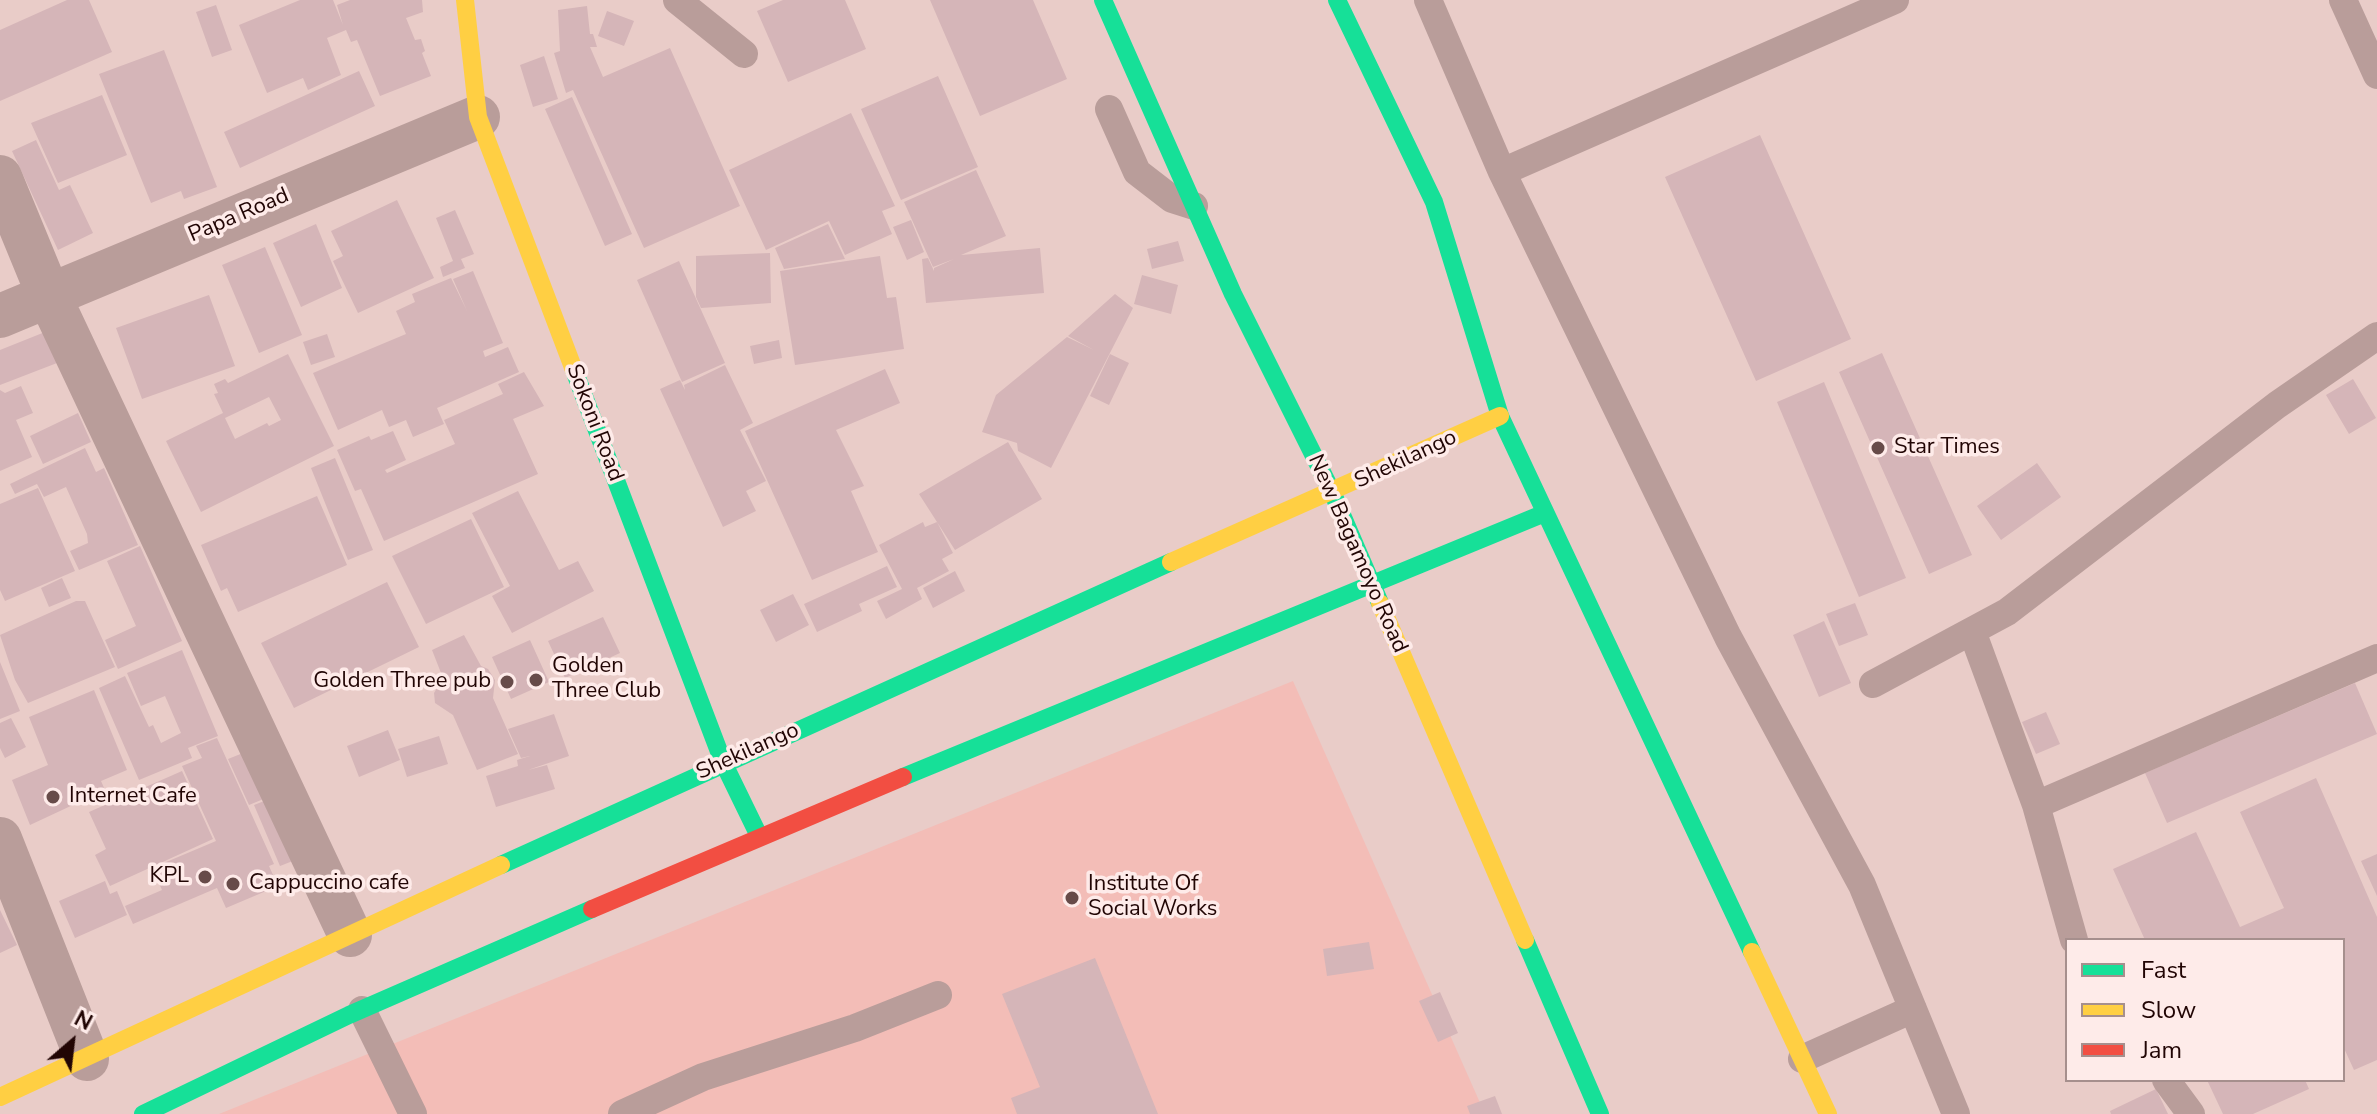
<!DOCTYPE html>
<style>
body{margin:0}
#map{position:relative;width:2377px;height:1114px;overflow:hidden;background:#e9ccc8;font-family:"Nunito Sans",sans-serif}
canvas{display:block}
.legend{position:absolute;left:2065px;top:938px;width:280px;height:144px;box-sizing:border-box;background:#feebe9;border:2px solid #a68f8d;margin:0;padding:10px 14px;list-style:none;font-size:24px;color:#210504}
.legend li{display:flex;align-items:center;gap:16px;height:40px}
.legend b{width:40px;border:2px solid #a68f8d}
.north{position:absolute;left:32px;top:1002px;width:80px;height:80px;-webkit-text-stroke:6px #feebe9;paint-order:stroke;rotate:28deg;font-size:22px;font-weight:700;line-height:32px;text-align:center;color:#210504}
.north::after{content:'';display:block;margin:auto;width:28px;height:36px;background:#210504;clip-path:polygon(50% 0,100% 100%,50% 72%,0 100%)}
</style>
<div id="map">
<canvas width="2377" height="1114"></canvas>
<ul class="legend">
<li><b style="height:10px;background:#16e098"></b>Fast</li>
<li><b style="height:10px;background:#ffcf43"></b>Slow</li>
<li><b style="height:10px;background:#f24e42"></b>Jam</li>
</ul>
<div class="north">N</div>
</div>
<script>
const ctx = document.querySelector('canvas').getContext('2d');
ctx.lineJoin = 'round';
function fillPath(path, color) { ctx.fillStyle = color; ctx.fill(path, 'evenodd'); }
const shape = rows => new Path2D(rows.map(r => 'M' + r).join(''));
function trace(path, color, width, dash) { ctx.strokeStyle = color; ctx.lineWidth = width; ctx.lineCap = dash ? 'butt' : 'round'; ctx.setLineDash(dash || []); ctx.stroke(path); }
function label(font, color, halo, rows, align = 'center') {
  ctx.font = font + ' "Nunito Sans",sans-serif'; ctx.lineWidth = 7; ctx.setLineDash([]); ctx.textBaseline = 'middle'; ctx.strokeStyle = halo; ctx.fillStyle = color; for (const [text, x, y, turn = 0] of rows) {
    ctx.save(); ctx.translate(x, y); ctx.rotate((+turn || 0) * Math.PI / 180); ctx.textAlign = isNaN(turn) ? turn : align; if (halo) ctx.strokeText(text, 0, 0); ctx.fillText(text, 0, 0); ctx.restore();
  }
}
const built = shape([
 [1293,681,1485,1114,219,1114]
]);
const building = shape([
 [67,0,89,0,112,52,0,101,0,30],
 [300,0,333,0,343,25,337,5,350,0,422,0,423,12,406,18,415,40,421,39,425,51,422,53,431,76,380,96,357,40,351,42,346,30,327,38,341,75,308,90,303,78,267,93,239,25],
 [783,0,845,0,866,49,788,82,757,11],
 [930,0,1033,0,1067,79,980,116],
 [216,5,232,50,212,57,196,12],
 [587,6,590,34,593,34,597,47,590,47,603,77,670,48,740,206,644,248,573,90,566,93,554,53,560,51,558,10],
 [607,11,634,21,624,46,598,36],
 [164,50,217,187,184,199,181,191,151,203,99,74],
 [544,56,558,99,533,107,520,65],
 [359,71,375,106,240,168,224,132],
 [938,76,978,167,901,200,861,109],
 [102,95,127,155,58,183,31,123],
 [572,97,632,234,605,246,545,109],
 [851,113,895,206,882,211,892,234,845,255,829,221,766,250,729,170],
 [1760,135,1851,339,1756,381,1665,177],
 [36,140,59,190,70,185,93,233,58,250,12,151],
 [976,170,1006,236,961,255,1040,248,1044,293,926,303,922,259,928,258,934,271,934,268,954,259,933,267,904,202],
 [397,200,434,278,358,313,333,261,343,256,331,231],
 [455,210,474,254,461,259,465,268,443,277,440,267,453,261,436,218],
 [911,220,924,252,907,260,893,227],
 [316,224,342,288,301,307,273,243],
 [828,224,845,259,784,269,775,248],
 [1178,241,1184,261,1152,269,1147,249],
 [265,247,302,335,259,353,222,265],
 [770,253,771,303,701,308,696,297,696,256],
 [880,256,887,298,896,297,904,349,795,365,780,271],
 [679,261,725,363,682,382,637,280],
 [473,271,503,343,483,351,485,357,508,347,519,372,437,408,444,424,413,437,406,420,389,427,382,410,338,430,313,373,406,334,396,311,415,302,412,294,451,278,467,311,453,279],
 [1142,275,1178,285,1171,314,1134,304],
 [1115,294,1133,308,1051,468,1018,451,1017,443,982,432,996,395,1067,337,1094,350,1068,336],
 [209,295,235,366,142,399,116,328],
 [45,332,57,363,0,385,0,350],
 [327,334,335,357,311,365,303,342],
 [779,340,782,358,754,364,750,346],
 [1882,353,1972,555,1929,574,1839,372],
 [288,354,334,446,201,512,166,441,223,413,214,394,218,393,214,384,225,379,228,383],
 [269,397,281,420,269,426,267,423,235,439,225,418],
 [1110,354,1129,363,1109,405,1090,396],
 [725,365,753,423,740,430,766,481,746,491,756,511,723,527,660,389,680,380,685,390,684,385],
 [885,369,900,403,836,430,864,486,851,491,878,552,812,580,745,431],
 [524,372,544,406,513,419,538,474,384,541,361,489,355,491,337,450,369,436,371,440,393,431,406,460,385,470,387,473,455,444,444,420,503,394,498,384],
 [2353,379,2376,418,2349,434,2326,395],
 [1824,382,1906,578,1859,597,1777,402],
 [21,386,33,413,16,420,32,457,0,471,0,390,5,393],
 [78,413,91,442,43,464,30,436],
 [1008,442,1042,499,955,550,919,494],
 [85,448,96,472,104,468,138,545,79,570,70,551,88,543,87,534,66,487,44,497,37,484,15,494,10,484],
 [335,458,373,550,348,560,311,468],
 [2037,463,2061,497,2001,540,1977,506],
 [38,488,75,571,5,601,0,590,0,504],
 [518,491,559,570,578,561,594,591,512,633,492,596,510,586,472,513],
 [317,496,347,565,238,612,227,588,221,591,201,545],
 [471,519,504,587,426,624,392,556],
 [923,522,925,527,937,522,953,553,942,559,949,571,917,588,922,599,886,619,877,601,902,589,879,545],
 [140,546,182,641,118,669,105,640,136,626,107,561],
 [887,566,897,587,859,604,862,611,817,632,804,604],
 [955,571,965,591,933,608,923,588],
 [62,578,71,598,49,607,41,588],
 [387,582,419,647,294,708,261,643],
 [793,594,809,625,776,642,760,610],
 [76,601,85,601,115,667,28,703,15,680,0,635],
 [1855,603,1868,635,1839,646,1826,614],
 [603,617,620,653,565,678,548,641],
 [1824,621,1851,683,1819,697,1793,635],
 [464,635,481,666,488,669,495,680,493,698,518,754,477,770,453,715,435,703,434,693,443,678,432,650],
 [530,640,549,682,511,699,492,657],
 [182,650,218,736,188,748,192,758,139,780,99,688,125,676,149,727,153,725,161,743,181,733,165,696,141,706,127,673],
 [0,662,20,711,0,719],
 [2355,683,2377,734,2167,823,2145,773],
 [94,690,127,770,101,781,105,790,30,825,12,780,48,765,29,717],
 [2046,712,2060,744,2036,754,2022,722],
 [554,714,569,756,528,770,547,765,555,789,496,807,486,776,518,766,517,760,530,756,521,758,508,729],
 [11,718,26,747,5,758,0,748,0,723],
 [388,730,400,760,359,777,347,746],
 [439,736,448,764,407,777,398,749],
 [217,738,274,864,269,866,278,886,226,908,217,888,133,924,125,906,162,890,152,868,216,841,182,766,202,758,196,746],
 [258,747,278,793,249,805,228,759],
 [182,771,213,839,110,886,95,855,106,849,89,812],
 [2316,778,2377,917,2377,1060,2354,1070,2343,1046,2343,940,2145,940,2113,869,2196,832,2240,927,2284,908,2240,812],
 [282,794,308,855,280,866,254,805],
 [2377,854,2377,896,2361,861],
 [105,881,110,894,117,891,127,915,75,938,59,901],
 [0,910,17,945,0,953],
 [1369,942,1374,969,1327,976,1323,949],
 [1095,958,1158,1114,1017,1114,1011,1098,1040,1087,1002,994],
 [1440,992,1458,1033,1438,1042,1419,1001],
 [2207,1080,2305,1080,2309,1089,2253,1114,2223,1114],
 [2156,1089,2168,1114,2111,1114,2110,1111],
 [1495,1096,1502,1114,1470,1114,1467,1106]
]);
const lane = shape([
 [677,0,744,54],
 [1428,0,1502,172,1728,637,1862,885,1956,1114],
 [2343,0,2377,75],
 [1109,109,1137,172,1172,199,1194,206],
 [1502,172,1895,0],
 [1972,631,2036,805,2074,940],
 [1873,684,2007,612,2277,405,2377,336],
 [2036,805,2377,658],
 [362,1010,413,1114],
 [1802,1059,1913,1009],
 [2166,1080,2191,1114],
 [622,1114,703,1077,855,1028,938,995]
]);
const street = shape([
 [0,177,49,296,350,935],
 [0,316,478,117],
 [0,839,87,1059]
]);
const fast = shape([
 [1103,0,1233,294,1333,494,1380,603],
 [1337,0,1434,202,1500,416,1752,952],
 [574,370,723,762,759,836],
 [903,777,1545,513],
 [501,865,1171,562],
 [1525,940,1600,1114],
 [143,1114,349,1015,592,909]
]);
const slow = shape([
 [465,0,478,117,574,370],
 [1171,562,1500,416],
 [1380,603,1525,940],
 [1752,952,1828,1114],
 [0,1097,501,865]
]);
const jam = shape([
 [592,909,903,777]
]);
const markers = [
 [1878,448,8,"#674b49"],
 [536,680,8,"#674b49"],
 [507,682,8,"#674b49"],
 [53,797,8,"#674b49"],
 [205,877,8,"#674b49"],
 [233,884,8,"#674b49"],
 [1072,898,8,"#674b49"]
];
const streetNames = [
 ["Papa Road",239,216,-23],
 ["Sokoni Road",594,423,69],
 ["Shekilango",1406,460,-25],
 ["New Bagamoyo Road",1357,554,66],
 ["Shekilango",748,752,-24]
];
const poiNames = [
 ["Star Times",1894,448],
 ["Golden",552,667],
 ["Three Club",552,692],
 ["Golden Three pub",491,682,"right"],
 ["Internet Cafe",69,797],
 ["KPL",189,877,"right"],
 ["Cappuccino cafe",249,884],
 ["Institute Of",1088,885],
 ["Social Works",1088,910]
];
fillPath(built, '#f3bdb7');
fillPath(building, '#d5b5b8');
trace(lane, '#b99d9a', 28);
trace(street, '#b99d9a', 44);
trace(fast, '#16e098', 18);
trace(slow, '#ffcf43', 18);
trace(jam, '#f24e42', 18);
for (const [x, y, r, color] of markers) { const dot = new Path2D(); dot.arc(x, y, r, 0, 2 * Math.PI); ctx.fillStyle = color; ctx.fill(dot); trace(dot, '#feebe9', 3); }
label('22px', '#210504', '#feebe9', streetNames);
label('22px', '#210504', '#feebe9', poiNames, 'left');
</script>
